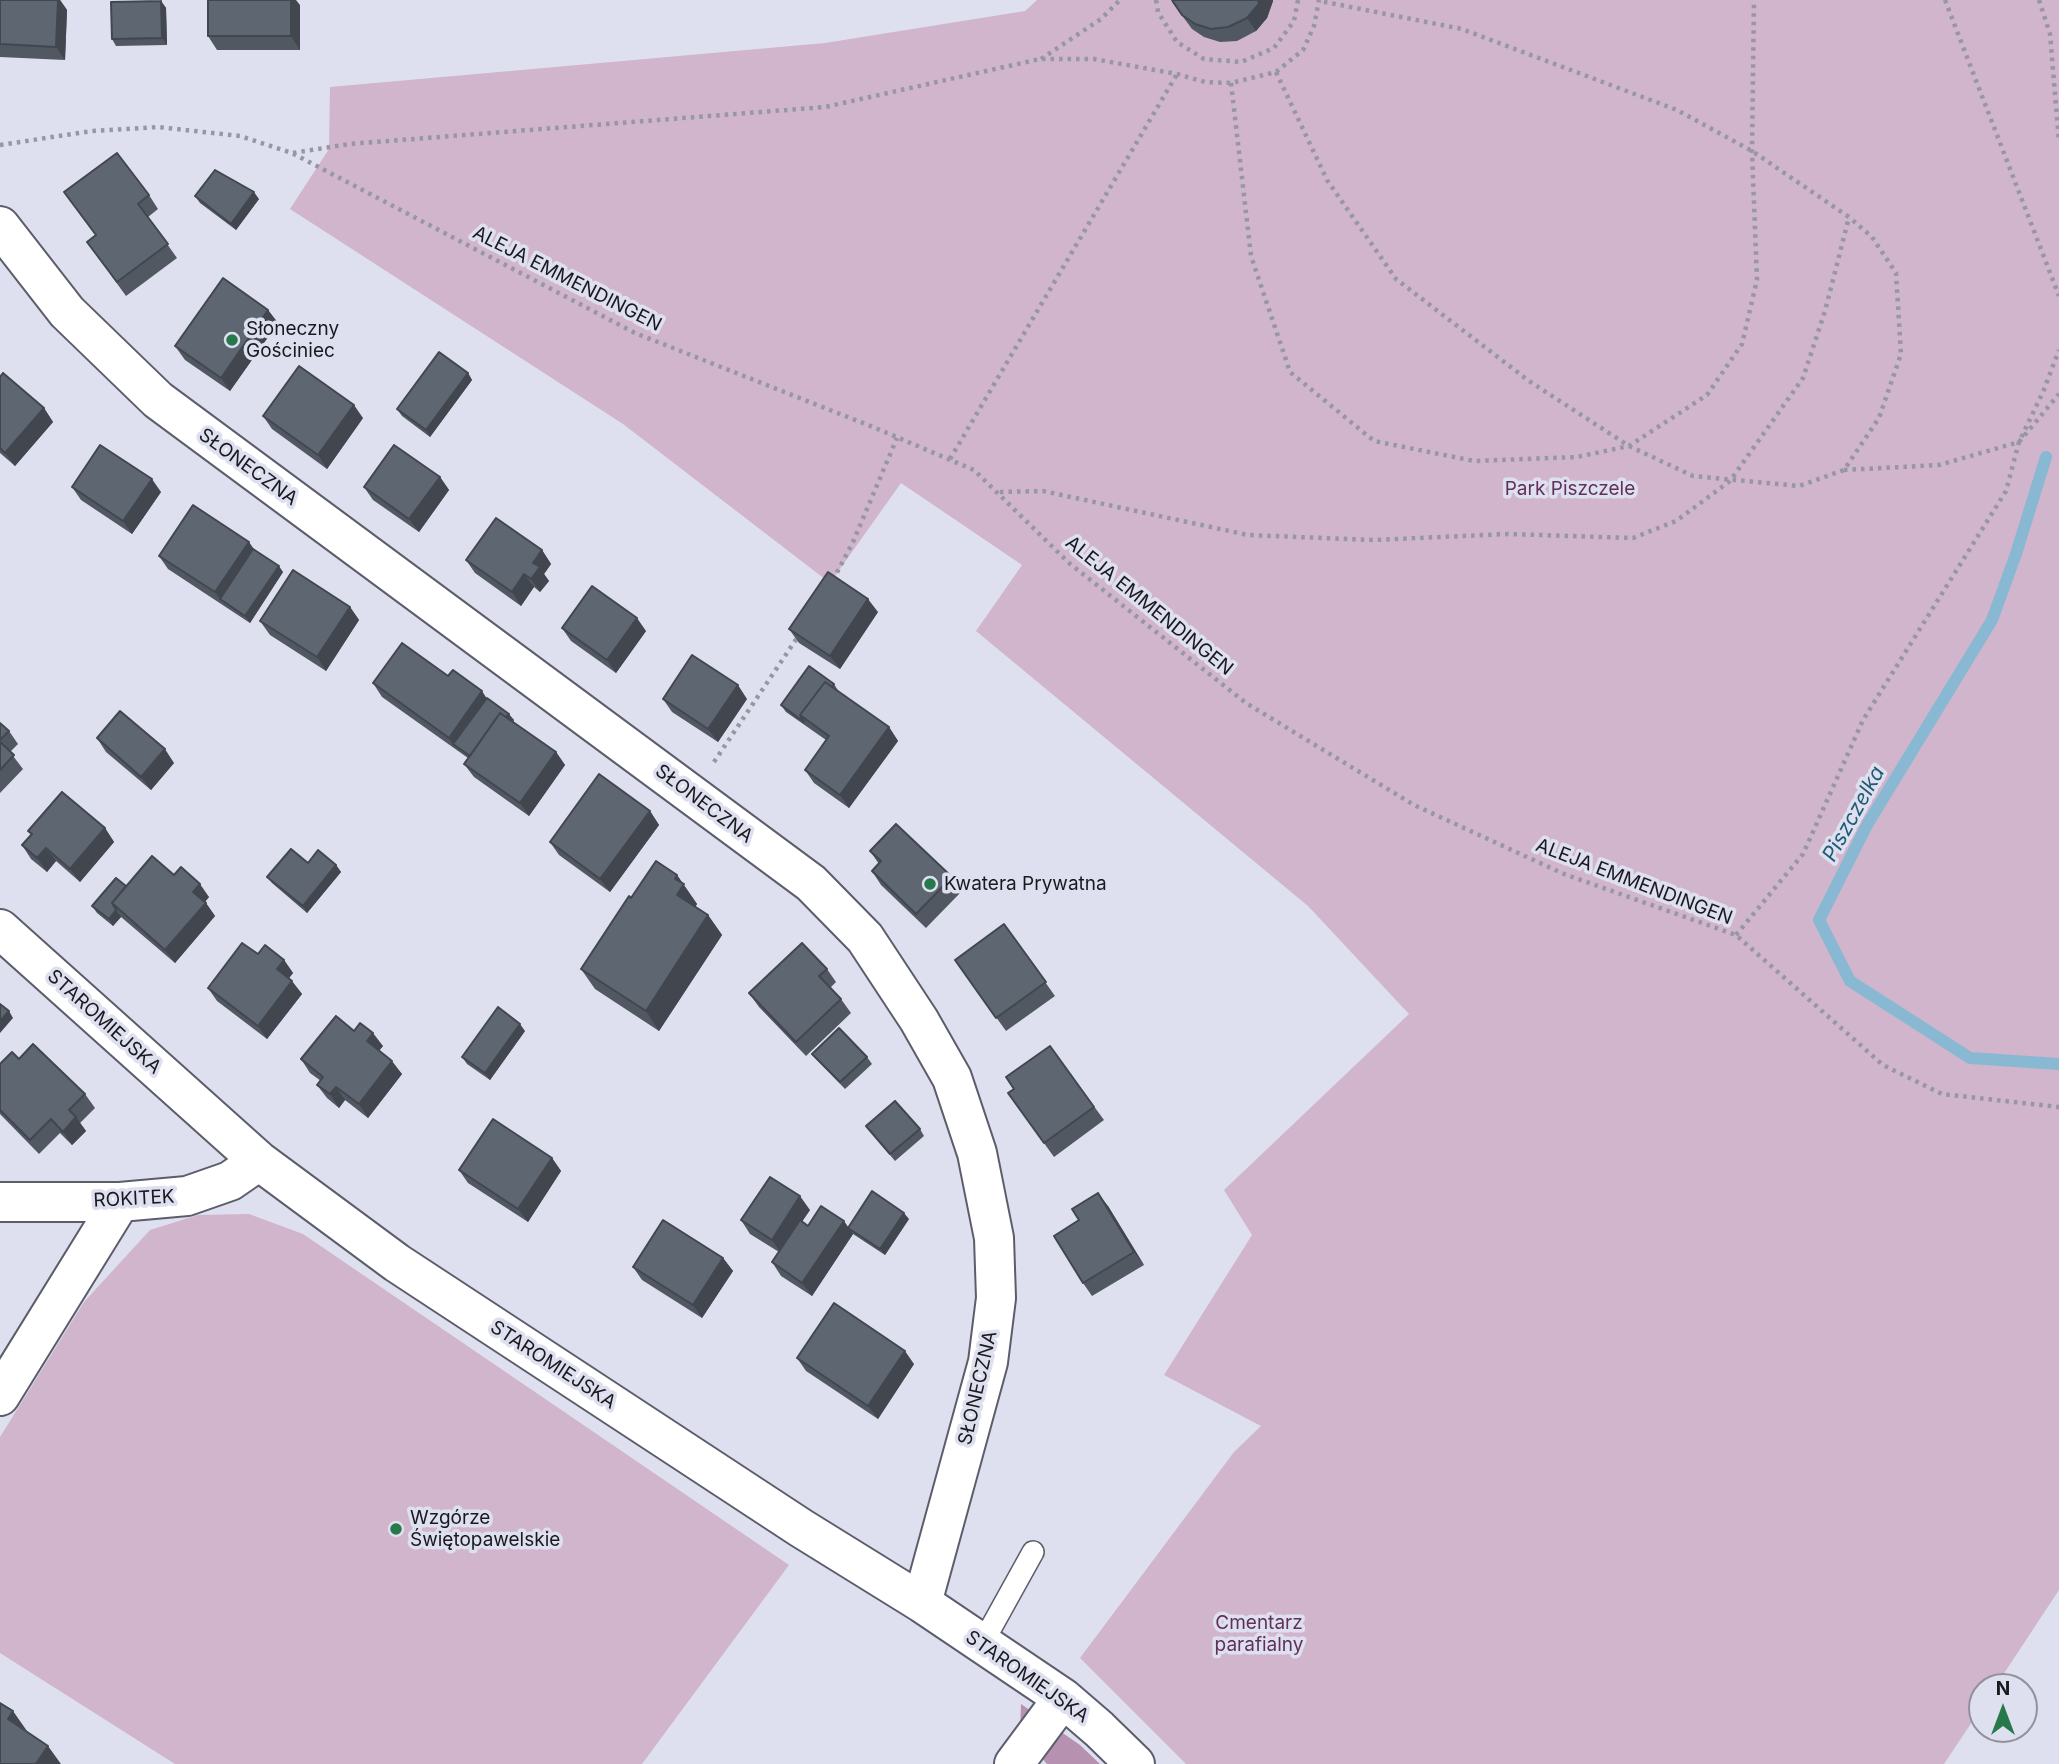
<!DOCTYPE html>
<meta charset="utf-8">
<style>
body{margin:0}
#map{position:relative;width:2059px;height:1764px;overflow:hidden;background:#dfe0ef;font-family:Inter,sans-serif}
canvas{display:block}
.north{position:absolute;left:1968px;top:1673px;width:70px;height:70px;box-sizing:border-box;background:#dfe0ef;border:2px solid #90919c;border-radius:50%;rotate:0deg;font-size:19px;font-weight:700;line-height:28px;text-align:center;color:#191a1f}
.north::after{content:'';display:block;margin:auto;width:24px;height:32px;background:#27794b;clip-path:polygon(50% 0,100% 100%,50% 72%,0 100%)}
</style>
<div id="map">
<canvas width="2059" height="1764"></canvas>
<div class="north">N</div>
</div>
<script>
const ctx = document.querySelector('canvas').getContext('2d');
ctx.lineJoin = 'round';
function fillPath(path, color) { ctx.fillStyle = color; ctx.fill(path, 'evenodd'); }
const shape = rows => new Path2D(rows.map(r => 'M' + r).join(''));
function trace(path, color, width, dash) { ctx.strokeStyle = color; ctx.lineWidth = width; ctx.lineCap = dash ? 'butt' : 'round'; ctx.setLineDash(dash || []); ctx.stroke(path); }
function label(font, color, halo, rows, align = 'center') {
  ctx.font = font + ' Inter,sans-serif'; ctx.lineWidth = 7; ctx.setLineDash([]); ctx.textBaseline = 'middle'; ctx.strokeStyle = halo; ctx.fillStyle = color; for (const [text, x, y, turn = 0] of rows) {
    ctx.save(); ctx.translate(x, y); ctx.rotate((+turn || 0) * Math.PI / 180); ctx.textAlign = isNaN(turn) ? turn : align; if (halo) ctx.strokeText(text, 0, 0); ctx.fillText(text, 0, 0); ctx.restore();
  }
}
const green = shape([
 [1037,0,2059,0,2059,1590,1995,1687,1982,1687,1982,1707,1944,1764,1186,1764,1080,1658,1234,1452,1261,1426,1164,1375,1252,1235,1224,1190,1409,1014,1308,906,976,631,1022,565,901,483,830,583,623,424,290,209,329,149,330,87,825,43,1025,11],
 [249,1214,303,1234,789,1565,642,1764,175,1764,0,1653,0,1437,84,1302,150,1230,198,1215]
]);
const forest = shape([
 [1021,1704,1080,1745,1100,1764,1047,1764,1020,1733]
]);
const stream = shape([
 [2046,457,2016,554,1992,620,1867,825,1819,920,1850,981,1970,1058,2059,1064]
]);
const path = shape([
 [1156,0,1158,12,1177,42,1204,59,1241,62,1274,48,1294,21,1298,0],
 [1945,0,2059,296],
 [2039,0,2050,34,2059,142],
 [1041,59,1101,19,1120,0],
 [1276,72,1327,180,1396,279,1529,381,1629,446,1693,476,1799,486,1844,470,1879,418,1901,354,1896,273,1872,237,1849,217],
 [1231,83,1251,256,1290,372,1374,441,1474,461,1577,457,1629,446,1707,395,1742,344,1757,280,1752,151,1754,0],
 [0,145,92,131,158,127,240,136,292,153,635,333,873,427,974,470,1069,563,1246,703,1414,805,1564,874,1736,935,1883,1065,1942,1094,2059,1107],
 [293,153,349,144,825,107,1040,59,1094,59,1177,74,1205,82,1231,83,1276,72,1303,50,1314,26,1319,0],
 [950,459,1177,74],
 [1844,470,1939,465,2019,442,2059,394],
 [1000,492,1043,491,1248,535,1373,540,1508,534,1633,538,1676,521,1730,481,1803,378,1825,311,1849,217,1752,151,1677,110,1462,29,1320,1],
 [833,580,853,542,897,438],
 [714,762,799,635],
 [1736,935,1803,854,1863,720,2006,491,2019,442,2043,392,2059,350]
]);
const lane = shape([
 [982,1644,1033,1552]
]);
const street = shape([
 [0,226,67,312,158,400,811,883,865,938,919,1020,952,1078,977,1153,994,1238,996,1298,988,1362,922,1603],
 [0,929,259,1161,397,1263,801,1528,922,1603,1063,1698,1099,1729,1135,1764],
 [0,1202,120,1202,187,1196,230,1181,259,1161],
 [0,1396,120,1202],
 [1014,1764,1063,1698]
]);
const wall = shape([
 [0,0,60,0,67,10,65,60,0,57],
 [161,1,166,8,167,45,116,46,112,39],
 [1273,1,1267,18,1256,31,1237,41,1220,42,1204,37,1192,29,1172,2],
 [300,5,300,50,217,50,208,36],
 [149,195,158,209,148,217,177,258,126,296,87,242],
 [195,196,259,199,236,230,200,203],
 [268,310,278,323,230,391,185,360,175,346],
 [468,373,472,380,430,437,402,416,397,409],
 [0,377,44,408,53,422,15,466,0,453],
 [263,416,363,418,327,469,272,429],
 [440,477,449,490,419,532,373,500,364,487],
 [72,487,161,492,132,534,81,500],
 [253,549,283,572,250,623,168,569,159,556],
 [542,550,551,564,544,574,549,581,540,592,534,587,521,606,475,573,466,560],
 [350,607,359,620,326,671,270,635,260,621],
 [878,612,840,669,799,643,789,629],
 [562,628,646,631,616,673,571,641],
 [448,676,487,698,514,720,513,722,556,752,565,765,529,816,474,777,464,764,468,758,382,697,373,683],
 [834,684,839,692,889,727,898,741,849,808,814,783,805,770,826,740,786,712,781,705],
 [663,699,747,699,718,742,672,712],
 [0,723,9,731,18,744,10,752,23,769,0,793],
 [97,738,174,763,151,790,106,752],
 [650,811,659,825,610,892,559,855,550,842],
 [105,828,114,842,80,882,56,861,47,872,31,859,22,845,31,835,28,831],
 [870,851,952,877,962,891,926,928,881,885,872,871,879,864],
 [308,863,336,865,341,872,307,913,272,883,267,877],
 [174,875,209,897,205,902,215,916,175,963,121,917,113,926,97,913,92,906,126,886],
 [677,875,697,904,695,907,708,915,722,935,659,1031,595,989,581,969,631,898],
 [1004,924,1055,996,1006,1031,955,960],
 [258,954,284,960,293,973,289,978,302,994,267,1039,217,1001,208,988],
 [827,969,836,982,830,988,841,999,851,1013,806,1056,759,1007,749,993],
 [354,1031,383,1046,379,1051,402,1074,368,1118,345,1100,339,1108,327,1098,317,1085,321,1081,310,1073,301,1059],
 [525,1031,490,1080,467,1064,462,1057],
 [1050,1046,1104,1120,1054,1157,1008,1093,1014,1089],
 [812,1054,867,1057,872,1064,845,1089,817,1060],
 [19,1059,85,1094,95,1108,80,1123,86,1131,72,1145,60,1133,39,1154,0,1114,0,1064],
 [866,1126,920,1129,924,1136,895,1161],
 [552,1158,561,1171,528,1222,468,1183,459,1170],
 [1108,1206,1144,1265,1092,1296,1083,1283],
 [810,1210,802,1221,808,1226,844,1221,848,1228,909,1219,885,1255,853,1234,812,1296,781,1276,772,1262,779,1252,750,1234,741,1220],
 [723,1258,733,1271,702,1318,642,1280,633,1267],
 [797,1358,914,1364,878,1419,806,1371]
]);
const shadedWall = shape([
 [58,0,60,0,67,10,65,60,56,47],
 [291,0,296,0,300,5,300,50,291,36],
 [1259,0,1273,0,1273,1,1267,18,1256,31,1247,18],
 [161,1,166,8,167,45,162,38],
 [254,192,259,199,236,230,231,224],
 [268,310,278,323,230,391,221,378],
 [468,373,472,380,430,437,426,430],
 [354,405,363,418,327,469,318,455],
 [44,408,53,422,15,466,5,453],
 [440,477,449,490,419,532,409,519],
 [152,479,161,492,132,534,123,521],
 [249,542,258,555,220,599,215,592],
 [542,550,551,564,544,574,549,581,540,592,531,579,533,563],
 [279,566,283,572,250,623,245,616],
 [524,574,534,587,521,606,512,592],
 [868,599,878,612,840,669,830,656],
 [350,607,359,620,326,671,317,657],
 [637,618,646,631,616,673,607,660],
 [738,685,747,699,718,742,708,729],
 [482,691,491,705,453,744,449,738],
 [509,714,514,720,481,767,476,760],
 [889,727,898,741,849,808,840,795],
 [165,749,174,763,151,790,141,777],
 [556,752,565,765,529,816,520,803],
 [650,811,659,825,610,892,600,879],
 [105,828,114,842,80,882,70,869],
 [46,848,56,861,47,872,37,858],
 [336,865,341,872,307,913,303,906],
 [677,875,697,904,691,915,677,895,675,879],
 [200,884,209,897,202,905,193,892],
 [206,903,215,916,175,963,165,950],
 [116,910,121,917,113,926,109,919],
 [708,915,722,935,659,1031,646,1011],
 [284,960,293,973,286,982,277,969],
 [292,981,302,994,267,1039,258,1026],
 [9,1011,13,1018,0,1033,0,1021],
 [520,1024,525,1031,490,1080,485,1073],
 [373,1033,383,1046,376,1054,367,1041],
 [392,1061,402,1074,368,1118,359,1104],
 [336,1087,345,1100,339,1108,330,1094],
 [76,1117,86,1131,72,1145,63,1132],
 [552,1158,561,1171,528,1222,518,1209],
 [1098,1193,1108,1206,1144,1265,1134,1252],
 [800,1196,810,1210,781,1253,772,1240],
 [904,1213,909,1219,885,1255,880,1249],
 [844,1221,853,1234,812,1296,802,1283],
 [723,1258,733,1271,702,1318,693,1305],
 [905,1351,914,1364,878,1419,868,1406],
 [13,1711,27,1731,8,1719],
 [48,1746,61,1764,36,1764]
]);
const building = shape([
 [0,0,58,0,56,47,0,44,0,0],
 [208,0,291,0,291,36,208,36,208,0],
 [1172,0,1259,0,1258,5,1247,18,1228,27,1211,29,1195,24,1182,15,1172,0],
 [161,1,162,38,112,39,111,2,161,1],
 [117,153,149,195,138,204,168,244,117,282,87,242,96,235,64,192,117,153],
 [215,170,254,192,231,224,195,196,215,170],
 [223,278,268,310,221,378,175,346,223,278],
 [439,352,468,373,426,430,397,409,439,352],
 [299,366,354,405,318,455,263,416,299,366],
 [3,373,44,408,5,453,0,448,0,377,3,373],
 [100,445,152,479,123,521,72,487,100,445],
 [394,445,440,477,409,519,364,487,394,445],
 [193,505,249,542,215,592,159,556,193,505],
 [496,518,542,550,533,563,540,567,531,579,524,574,512,592,466,560,496,518],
 [253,549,279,566,245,616,220,599,253,549],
 [293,570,350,607,317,657,260,621,293,570],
 [828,572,868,599,830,656,789,629,828,572],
 [592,586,637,618,607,660,562,628,592,586],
 [402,643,448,676,453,670,482,691,449,738,373,683,402,643],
 [692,655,738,685,708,729,663,699,692,655],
 [809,666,834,684,832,687,825,682,800,715,804,722,781,705,809,666],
 [825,682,889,727,840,795,805,770,829,736,800,715,825,682],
 [487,698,509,714,506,717,500,713,470,756,453,744,487,698],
 [120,711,165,749,141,777,97,738,120,711],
 [500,713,556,752,520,803,464,764,500,713],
 [0,723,9,731,0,740,0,723],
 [0,742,14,755,0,770,0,742],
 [599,774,650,811,600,879,550,842,599,774],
 [62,792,105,828,70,869,46,848,37,858,22,845,32,834,28,831,62,792],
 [896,824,952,877,916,914,872,871,881,861,870,851,896,824],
 [291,849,308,863,318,850,336,865,303,906,267,877,291,849],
 [152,856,174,875,181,867,200,884,193,892,206,903,165,950,112,903,152,856],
 [656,861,677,875,675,879,684,884,677,895,708,915,646,1011,581,969,629,896,631,898,656,861],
 [116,878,126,886,112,903,116,910,109,919,92,906,116,878],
 [1004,924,1046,982,996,1018,955,960,1004,924],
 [242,943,258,954,265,945,284,960,277,969,292,981,258,1026,208,988,242,943],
 [802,943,827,969,819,976,841,999,796,1042,749,993,802,943],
 [0,1004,9,1011,0,1021,0,1004],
 [498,1007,520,1024,485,1073,462,1057,498,1007],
 [336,1016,354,1031,360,1023,373,1033,367,1041,392,1061,359,1104,336,1087,330,1094,317,1085,323,1077,301,1059,336,1016],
 [839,1028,867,1057,840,1082,812,1054,839,1028],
 [33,1044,85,1094,69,1110,76,1117,63,1132,51,1119,30,1140,0,1110,0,1064,12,1052,19,1059,33,1044],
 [1050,1046,1094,1107,1044,1143,1008,1093,1014,1089,1006,1077,1050,1046],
 [895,1101,920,1129,890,1154,866,1126,895,1101],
 [493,1119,552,1158,518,1209,459,1170,493,1119],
 [770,1177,800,1196,772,1240,741,1220,770,1177],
 [872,1191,904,1213,880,1249,848,1228,872,1191],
 [1098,1193,1134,1252,1083,1283,1054,1236,1079,1220,1072,1209,1098,1193],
 [821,1206,844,1221,802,1283,772,1262,800,1220,808,1226,821,1206],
 [663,1220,723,1258,693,1305,633,1267,663,1220],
 [834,1303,905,1351,868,1406,797,1358,834,1303],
 [0,1703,13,1711,8,1719,48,1746,36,1764,0,1764,0,1703]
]);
const markers = [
 [232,340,7,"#27794b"],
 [930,884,7,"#27794b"],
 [396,1529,7,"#27794b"]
];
const streetNames = [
 ["ALEJA EMMENDINGEN",567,279,27],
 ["SŁONECZNA",248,467,36],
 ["ALEJA EMMENDINGEN",1149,606,39],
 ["SŁONECZNA",704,804,37],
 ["ALEJA EMMENDINGEN",1634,882,21],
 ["STAROMIEJSKA",104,1022,42],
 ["ROKITEK",134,1199,-3],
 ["STAROMIEJSKA",553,1365,33],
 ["SŁONECZNA",978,1388,-77],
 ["STAROMIEJSKA",1027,1677,35]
];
const poiNames = [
 ["Słoneczny",246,329],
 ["Gościniec",246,351],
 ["Kwatera Prywatna",944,884],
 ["Wzgórze",410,1518],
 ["Świętopawelskie",410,1540]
];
const parkNames = [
 ["Park Piszczele",1570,489],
 ["Cmentarz",1259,1623],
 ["parafialny",1259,1645]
];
const waterNames = [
 ["Piszczelka",1854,814,-61]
];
fillPath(green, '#d0b5cc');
fillPath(forest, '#b691b0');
trace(stream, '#89b9d2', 12);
trace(lane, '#5c5d6a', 24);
trace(street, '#5c5d6a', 42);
trace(path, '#9697a2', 4.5, [3.5, 5]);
trace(lane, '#fff', 21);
trace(street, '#fff', 38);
fillPath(wall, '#515861');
fillPath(shadedWall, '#42474f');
fillPath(building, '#5e6671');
trace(building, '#42474f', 2);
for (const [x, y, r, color] of markers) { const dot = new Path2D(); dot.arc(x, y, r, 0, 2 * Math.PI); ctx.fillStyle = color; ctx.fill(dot); trace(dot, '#dfe0ef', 2.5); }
label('19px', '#191a1f', '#dfe0ef', streetNames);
label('19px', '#191a1f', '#dfe0ef', poiNames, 'left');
label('19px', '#60305b', '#dfe0ef', parkNames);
label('italic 21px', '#1f5b75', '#dfe0ef', waterNames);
</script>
